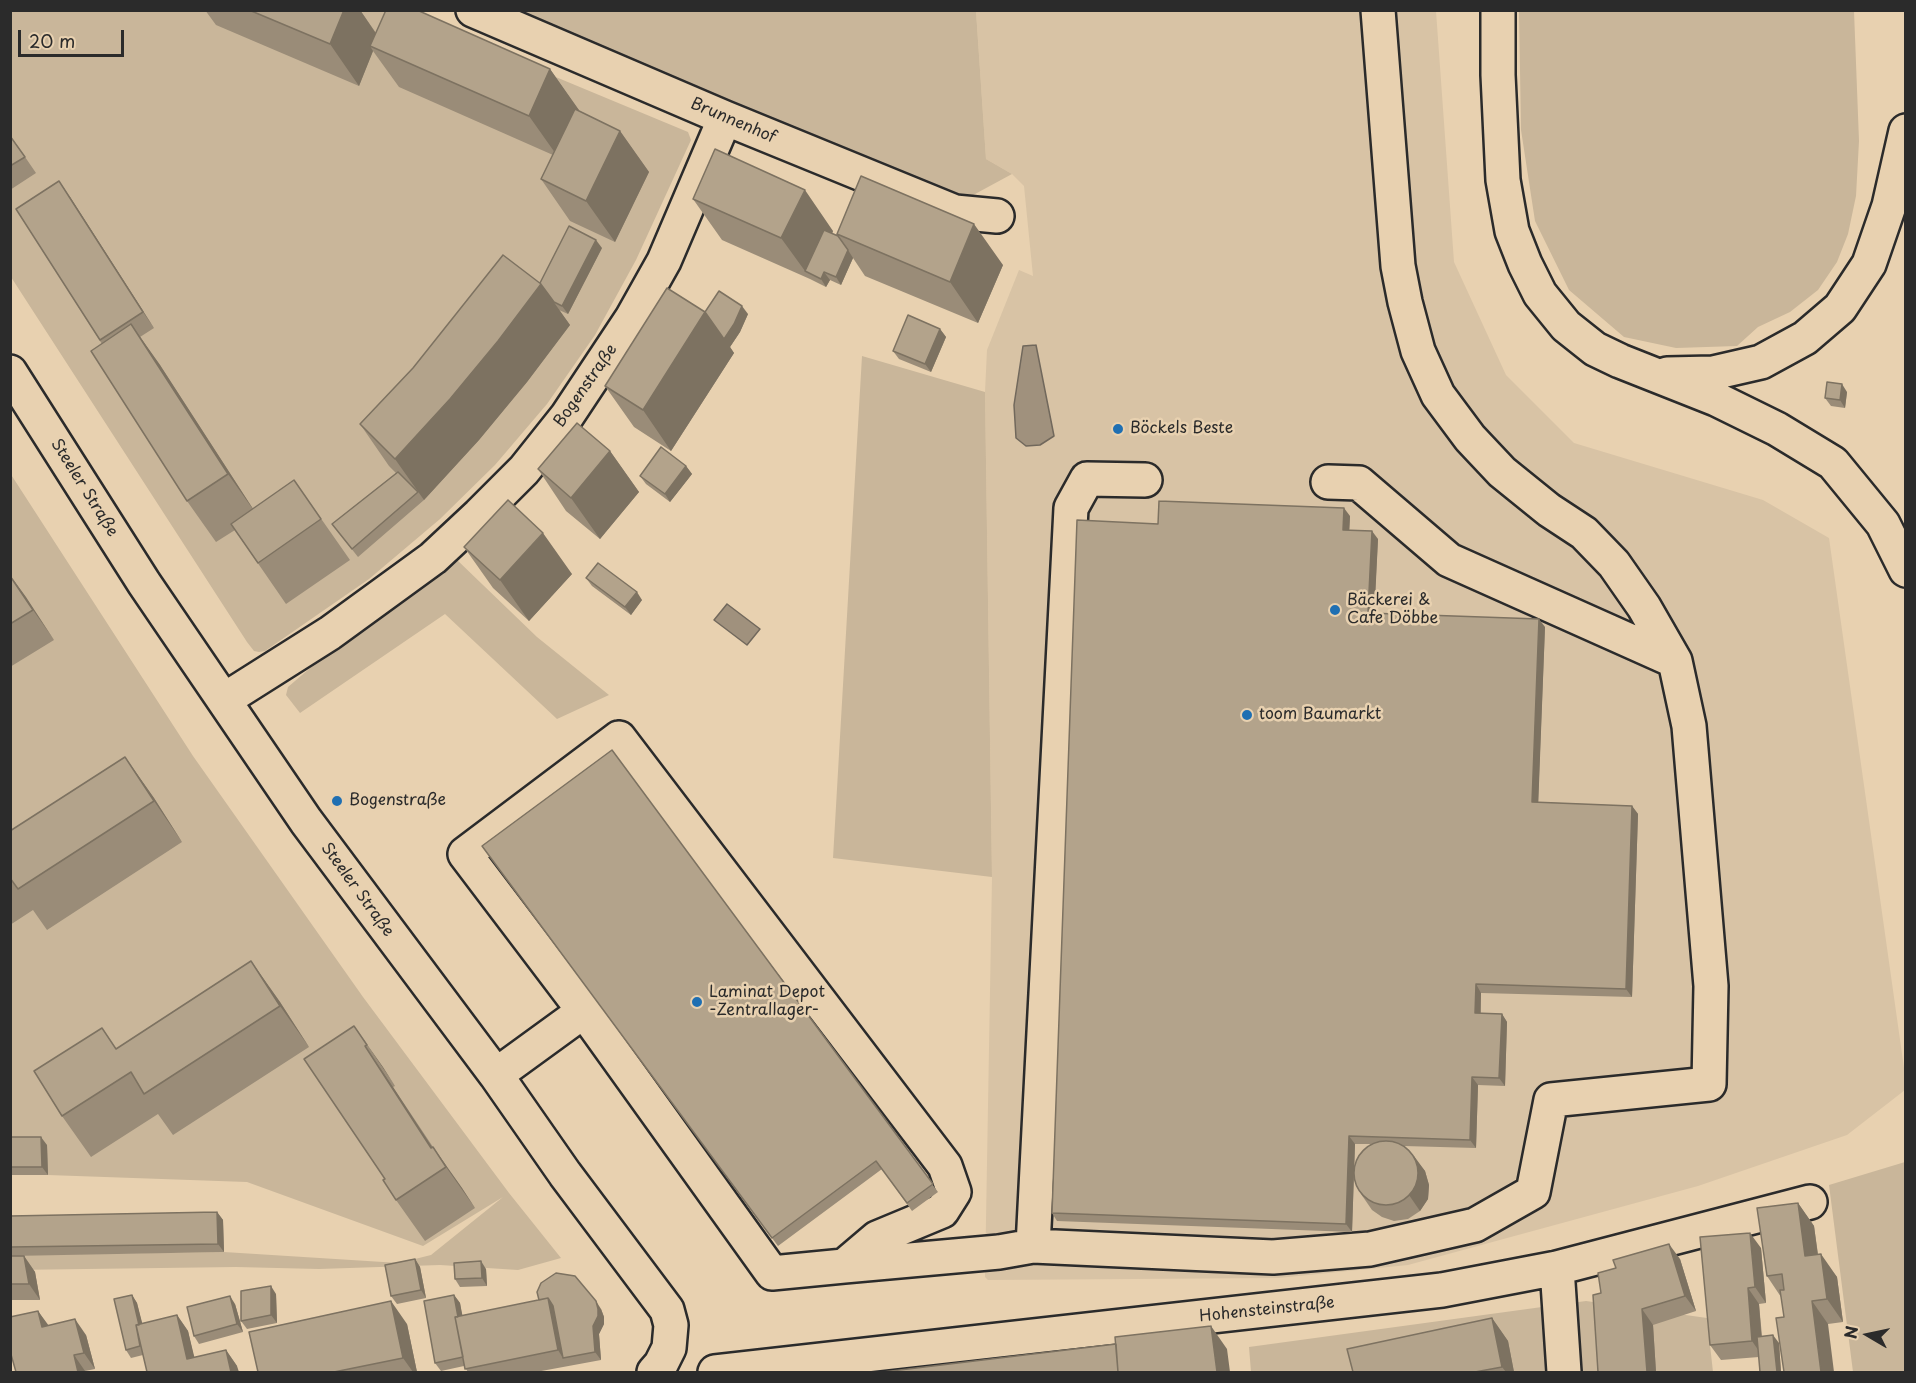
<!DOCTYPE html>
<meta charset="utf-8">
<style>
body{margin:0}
#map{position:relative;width:1916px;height:1383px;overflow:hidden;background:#e8d1b0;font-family:"Playpen Sans",sans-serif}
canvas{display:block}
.frame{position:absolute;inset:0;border:12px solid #2b2b2b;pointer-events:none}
.north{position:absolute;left:1838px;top:1305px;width:60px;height:60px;-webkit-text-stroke:4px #e8d1b0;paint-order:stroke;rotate:279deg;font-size:16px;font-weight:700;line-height:24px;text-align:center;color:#2b2b2b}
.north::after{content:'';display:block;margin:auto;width:21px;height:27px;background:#2b2b2b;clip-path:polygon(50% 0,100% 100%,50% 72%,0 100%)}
.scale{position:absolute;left:18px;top:30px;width:106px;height:27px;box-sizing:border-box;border:3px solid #2b2b2b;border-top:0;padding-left:8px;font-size:18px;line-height:21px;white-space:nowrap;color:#2b2b2b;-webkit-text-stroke:4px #e8d1b0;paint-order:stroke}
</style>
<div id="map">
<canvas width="1916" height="1383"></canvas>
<div class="frame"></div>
<div class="north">N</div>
<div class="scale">20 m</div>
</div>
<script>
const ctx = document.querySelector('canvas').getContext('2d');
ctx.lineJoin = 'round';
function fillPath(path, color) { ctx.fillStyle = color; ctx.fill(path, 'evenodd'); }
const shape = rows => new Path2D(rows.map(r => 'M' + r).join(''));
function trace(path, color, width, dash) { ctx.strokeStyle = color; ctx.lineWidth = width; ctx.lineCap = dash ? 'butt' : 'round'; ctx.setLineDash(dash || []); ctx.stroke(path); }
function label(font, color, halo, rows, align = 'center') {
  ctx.font = font + ' "Playpen Sans",sans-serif'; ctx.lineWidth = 5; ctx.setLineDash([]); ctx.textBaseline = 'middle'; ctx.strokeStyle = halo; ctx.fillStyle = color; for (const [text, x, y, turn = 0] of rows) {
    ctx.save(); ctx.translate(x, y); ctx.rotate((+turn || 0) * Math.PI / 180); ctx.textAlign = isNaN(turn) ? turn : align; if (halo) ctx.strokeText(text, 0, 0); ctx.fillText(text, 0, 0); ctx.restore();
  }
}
const built = shape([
 [976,11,1436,11,1454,262,1506,375,1574,443,1763,500,1829,538,1905,1075,1905,1090,1847,1135,1698,1186,1408,1265,1278,1278,988,1280,985,1277,992,877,985,392,987,350,1019,270,1033,276,1024,186,1012,174,986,159]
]);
const green = shape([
 [11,11,397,11,688,132,691,140,636,260,595,335,547,404,495,465,440,519,369,579,265,651,259,652,254,651,247,642,11,277],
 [517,11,976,11,986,159,1012,174,964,200],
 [1519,11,1854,11,1859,141,1856,196,1848,234,1837,262,1818,290,1790,312,1758,327,1737,346,1676,348,1624,337,1569,290,1535,221,1521,130],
 [862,356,985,392,992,877,833,858],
 [10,473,193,756,363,997,509,1193,561,1258,518,1270,440,1265,319,1269,236,1267,11,1270,11,1255,224,1252,399,1263,431,1255,503,1197,423,1246,247,1182,48,1175,11,1145],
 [455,558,537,637,609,695,557,719,445,614,300,713,286,695,288,687,351,633],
 [1905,1162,1905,1372,1853,1372,1829,1185],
 [1586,1301,1707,1318,1713,1372,1251,1372,1249,1347]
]);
const water = shape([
 [1036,345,1054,436,1040,445,1026,446,1016,438,1014,405,1023,346,1036,345],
 [727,604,760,629,747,645,714,620,727,604]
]);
const minor = shape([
 [473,10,725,118,955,212,997,216],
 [10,372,144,583,306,821,496,1075,565,1174,667,1310,671,1325,669,1348,661,1364,654,1372],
 [1145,480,1087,479,1071,508,1033,1246,1273,1257,1370,1249,1475,1225,1533,1192,1551,1100,1709,1084,1711,986,1689,726,1675,661,1644,607,1614,564,1584,533,1549,510,1502,472,1470,438,1438,395,1418,351,1405,302,1398,266,1378,10],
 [1328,482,1359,483,1449,560,1675,661],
 [224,700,330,633,433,558,479,515,524,470,567,416,632,318,664,261,725,118],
 [619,738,945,1166,954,1192,942,1211,877,1238,844,1266,772,1273,584,1011,465,854,619,738],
 [496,1075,584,1011],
 [844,1266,999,1252,1033,1246],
 [1557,1268,1564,1372],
 [715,1372,1442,1290,1557,1268,1810,1202]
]);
const highway = shape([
 [1498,10,1498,75,1503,180,1512,231,1525,264,1540,294,1566,326,1595,349,1620,361,1716,399,1777,429,1833,463,1883,524,1906,570],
 [1667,374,1713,373,1761,362,1805,338,1840,308,1869,264,1889,206,1906,131]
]);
const wall = shape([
 [205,10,360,10,376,33,550,69,579,111,620,131,649,172,615,242,570,221,541,179,553,155,399,87,373,51,359,86,216,25],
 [10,135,36,173,10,190],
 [70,197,154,328,140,337,160,365,253,509,294,480,350,560,286,604,235,530,216,542,187,501,102,344,16,209],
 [693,199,833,231,832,234,838,236,837,234,1003,265,978,323,865,276,853,258,841,285,830,280,826,287,810,279,722,240],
 [602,248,568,314,559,310,570,325,527,382,479,440,424,500,358,557,332,524,396,473,389,466,360,424,540,283],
 [705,312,748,314,740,332,730,347,734,353,671,451,634,427,605,386],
 [940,329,946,337,931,372,899,359,893,351],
 [1847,392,1845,408,1831,406,1825,398],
 [610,451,639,492,600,539,566,511,538,469],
 [686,466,692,474,670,502,646,484,640,476],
 [1350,516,1349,530,1378,539,1374,613,1545,627,1538,802,1632,806,1638,814,1632,997,1481,993,1481,1013,1502,1014,1507,1022,1505,1086,1478,1085,1476,1148,1404,1146,1425,1171,1429,1185,1428,1199,1420,1211,1408,1219,1394,1221,1382,1217,1372,1210,1361,1194,1354,1172,1352,1232,1057,1221,1052,1213,1158,524],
 [1355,1144,1370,1144,1354,1171],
 [464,547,572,574,529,621,493,588],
 [10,575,54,640,10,667],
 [586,578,642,600,631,615,592,586],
 [612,750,938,1192,912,1211,882,1169,778,1246,482,846],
 [125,757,154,798,182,842,47,930,33,910,10,925,10,831],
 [251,961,280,1002,309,1047,173,1135,158,1114,91,1157,62,1116,102,1028,116,1049],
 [354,1026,395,1086,393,1087,433,1147,462,1188,475,1208,425,1241,396,1200,385,1179],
 [10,1137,47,1145,48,1175,10,1175],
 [1798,1203,1814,1226,1818,1254,1837,1277,1843,1322,1828,1324,1784,1317,1781,1297,1767,1276],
 [217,1212,223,1220,224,1252,10,1256,10,1216],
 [1761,1248,1766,1303,1759,1304,1762,1336,1779,1343,1781,1372,1760,1372,1759,1357,1721,1360,1710,1345],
 [10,1256,24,1256,35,1272,40,1300,10,1300],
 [415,1259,420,1267,426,1298,397,1304,391,1296],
 [1680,1259,1696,1311,1653,1325,1656,1372,1598,1372,1601,1293],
 [486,1269,487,1286,460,1287,455,1279],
 [276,1294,277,1323,247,1329,241,1321],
 [132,1295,137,1303,142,1324,177,1315,188,1331,194,1358,226,1350,237,1366,143,1355,131,1358,126,1350],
 [454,1295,460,1303,462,1316,601,1309,604,1317,604,1324,599,1334,601,1360,536,1372,468,1372,464,1366,441,1371,435,1363],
 [235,1304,243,1332,199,1344,194,1336],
 [38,1311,48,1326,86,1335,95,1369,85,1371,16,1372],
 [1492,1318,1508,1341,1514,1372,1353,1372],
 [407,1324,417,1372,258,1372]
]);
const shadedWall = shape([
 [344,10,360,10,379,38,370,46,373,51,359,86,330,44],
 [550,69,579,110,558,157,529,116],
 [620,131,649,172,615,242,586,201],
 [59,181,70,197,154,328,143,312],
 [805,190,833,231,812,275,805,271,781,238],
 [974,224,1003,265,978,323,950,282],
 [596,240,602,248,568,314,562,306],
 [848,250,853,258,841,285,836,277],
 [824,272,830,280,826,287,821,279],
 [541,284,570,325,527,382,479,440,424,500,395,459],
 [742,306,748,314,740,332,730,347,734,353,671,451,643,410,705,312],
 [131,324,160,365,257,515,228,474],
 [940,329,946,337,931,372,925,364],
 [1842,384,1847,392,1845,408,1840,400],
 [610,451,639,492,600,539,571,498],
 [686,466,692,474,670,502,665,494],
 [1344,508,1350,516,1349,538,1343,530],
 [1372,531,1378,539,1374,621,1368,613],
 [543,533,572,574,529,621,500,580],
 [10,575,26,597,54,640,33,610],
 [637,592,642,600,631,615,625,607],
 [1539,619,1545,627,1538,810,1532,802],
 [125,757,154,798,182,842,154,801],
 [1632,806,1638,814,1632,997,1626,989],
 [251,961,280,1002,309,1047,280,1006],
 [1476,984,1481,993,1480,1021,1475,1013],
 [1502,1014,1507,1022,1505,1086,1499,1078],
 [354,1026,383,1067,395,1086,367,1045],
 [365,1046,393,1087,445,1167,431,1148],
 [1472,1077,1478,1085,1476,1148,1470,1140],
 [1349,1136,1355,1144,1352,1232,1346,1224],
 [41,1137,47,1145,48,1175,42,1167],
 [433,1147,462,1188,475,1208,446,1167],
 [1414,1156,1425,1171,1429,1185,1428,1199,1420,1211,1409,1195],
 [1798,1203,1814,1226,1821,1279,1805,1256],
 [217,1212,223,1220,224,1252,218,1244],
 [1750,1233,1761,1248,1766,1303,1755,1287],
 [1669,1244,1680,1259,1696,1311,1685,1296],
 [1821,1254,1837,1277,1843,1322,1827,1299],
 [24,1256,35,1272,40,1300,29,1284],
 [415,1259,420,1267,426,1298,421,1290],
 [481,1261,486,1269,487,1286,482,1278],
 [271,1286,276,1294,277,1323,271,1315],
 [1748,1288,1759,1304,1763,1357,1752,1341],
 [132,1295,137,1303,150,1353,144,1345],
 [454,1295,460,1303,472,1364,466,1356],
 [230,1296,235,1304,243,1332,237,1324],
 [548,1298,559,1314,563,1358,558,1350],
 [391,1301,407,1324,417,1372,413,1372,403,1358],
 [596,1301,601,1309,604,1317,604,1324,599,1334,601,1360,595,1352,593,1326],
 [1812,1301,1828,1324,1834,1372,1821,1372],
 [1642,1309,1653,1325,1656,1372,1647,1372],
 [38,1311,49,1326,42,1327],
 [177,1315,188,1331,198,1372,187,1359],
 [1492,1318,1508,1341,1514,1372,1506,1372,1502,1367],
 [75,1319,86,1335,95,1369,84,1353],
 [1211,1326,1227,1349,1230,1372,1217,1372],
 [1773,1335,1779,1343,1781,1372,1777,1372],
 [226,1350,237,1366,239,1372,231,1372],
 [74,1355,85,1371,85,1372,78,1372]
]);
const building = shape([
 [249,10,344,10,330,44,249,10],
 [386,10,417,10,550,69,529,116,370,46,386,10],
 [575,109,620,131,586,201,541,179,575,109],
 [10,136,25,157,10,166,10,136],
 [715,149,805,190,781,238,693,199,715,149],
 [861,176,974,224,950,282,837,234,861,176],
 [59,181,143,312,100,340,16,209,59,181],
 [569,226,596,240,562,306,554,302,540,283,569,226],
 [824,230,838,236,848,250,836,277,824,272,821,279,805,271,824,230],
 [503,255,541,284,498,341,450,399,395,459,360,424,413,368,503,255],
 [667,288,705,312,643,410,605,386,667,288],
 [719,291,742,306,734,324,724,339,705,312,719,291],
 [908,315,940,329,925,364,893,351,908,315],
 [131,324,228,474,187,501,91,351,131,324],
 [1827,382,1842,384,1840,400,1825,398,1827,382],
 [577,423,610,451,571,498,538,469,577,423],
 [661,447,686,466,665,494,640,476,661,447],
 [398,472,418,492,352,549,332,524,398,472],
 [294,480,321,519,258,563,231,524,294,480],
 [508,500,543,533,500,580,464,547,508,500],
 [1159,501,1344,508,1343,530,1372,531,1368,613,1539,619,1532,802,1632,806,1626,989,1476,984,1475,1013,1502,1014,1499,1078,1472,1077,1470,1140,1349,1136,1346,1224,1052,1213,1077,520,1158,524,1159,501],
 [598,563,637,592,625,607,586,578,598,563],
 [10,576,33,610,10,624,10,576],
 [612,750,933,1184,907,1203,876,1161,772,1238,482,846,612,750],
 [125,757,154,801,18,889,10,878,10,831,125,757],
 [251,961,280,1006,144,1094,131,1072,62,1116,34,1071,102,1028,116,1049,251,961],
 [354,1026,367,1045,365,1046,431,1148,433,1147,446,1167,396,1200,383,1180,385,1179,304,1059,354,1026],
 [10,1137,41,1137,42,1167,10,1167,10,1137],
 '1354 1173a32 32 0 1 1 64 0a32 32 0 1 1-64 0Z',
 [1798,1203,1805,1256,1821,1254,1827,1299,1812,1301,1821,1372,1784,1372,1776,1318,1784,1317,1780,1290,1784,1290,1782,1274,1767,1276,1757,1208,1798,1203],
 [217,1212,218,1244,10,1247,10,1216,217,1212],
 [1750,1233,1755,1287,1748,1288,1752,1341,1710,1345,1700,1237,1750,1233],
 [1669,1244,1685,1296,1642,1309,1647,1372,1598,1372,1593,1295,1601,1293,1598,1273,1616,1268,1613,1260,1669,1244],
 [10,1256,24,1256,29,1284,10,1284,10,1256],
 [415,1259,421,1290,391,1296,385,1265,415,1259],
 [481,1261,482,1278,455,1279,454,1263,481,1261],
 [556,1273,575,1276,596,1301,598,1309,598,1316,593,1326,595,1352,563,1358,553,1306,548,1298,539,1300,537,1292,541,1283,556,1273],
 [271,1286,271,1315,241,1321,241,1291,271,1286],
 [132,1295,139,1325,136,1325,140,1346,126,1350,114,1299,132,1295],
 [454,1295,458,1317,455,1317,463,1357,435,1363,424,1301,454,1295],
 [230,1296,237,1324,194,1336,187,1307,230,1296],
 [548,1298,558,1350,465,1369,455,1317,548,1298],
 [391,1301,403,1358,334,1372,258,1372,249,1332,391,1301],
 [38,1311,42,1327,75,1319,84,1353,74,1355,78,1372,16,1372,10,1351,10,1317,38,1311],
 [177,1315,187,1359,226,1350,231,1372,147,1372,136,1325,177,1315],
 [1492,1318,1502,1367,1475,1372,1353,1372,1347,1349,1492,1318],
 [1211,1326,1217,1372,1118,1372,1115,1337,1211,1326],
 [1773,1335,1777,1372,1760,1372,1757,1337,1773,1335],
 [1116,1344,1118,1372,883,1372,1116,1344]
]);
const markers = [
 [1118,429,6,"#1f6fb2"],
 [1335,610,6,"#1f6fb2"],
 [1247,715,6,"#1f6fb2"],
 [337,801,6,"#1f6fb2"],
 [697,1002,6,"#1f6fb2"]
];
const streetNames = [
 ["Brunnenhof",733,121,23],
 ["Bogenstraße",586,386,-55],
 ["Steeler Straße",84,488,58],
 ["Steeler Straße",357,890,54],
 ["Hohensteinstraße",1267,1310,-6]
];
const poiNames = [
 ["Böckels Beste",1130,429],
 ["Bäckerei &",1347,601],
 ["Cafe Döbbe",1347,619],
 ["toom Baumarkt",1259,715],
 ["Bogenstraße",349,801],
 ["Laminat Depot",709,993],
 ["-Zentrallager-",709,1011]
];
fillPath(built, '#d8c3a5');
fillPath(green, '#c9b69a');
fillPath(water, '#a0917d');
trace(water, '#71685c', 1.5);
trace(minor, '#2b2b2b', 38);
trace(highway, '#2b2b2b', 38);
trace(minor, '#e8d1b0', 33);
trace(highway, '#e8d1b0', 33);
fillPath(wall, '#9a8c78');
fillPath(shadedWall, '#7d7261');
fillPath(building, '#b3a38b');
trace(building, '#7d7261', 1.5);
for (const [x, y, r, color] of markers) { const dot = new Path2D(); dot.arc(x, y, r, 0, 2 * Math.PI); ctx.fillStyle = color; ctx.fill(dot); trace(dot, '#e8d1b0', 2); }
label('16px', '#2b2b2b', '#e8d1b0', streetNames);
label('16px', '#2b2b2b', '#e8d1b0', poiNames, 'left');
</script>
